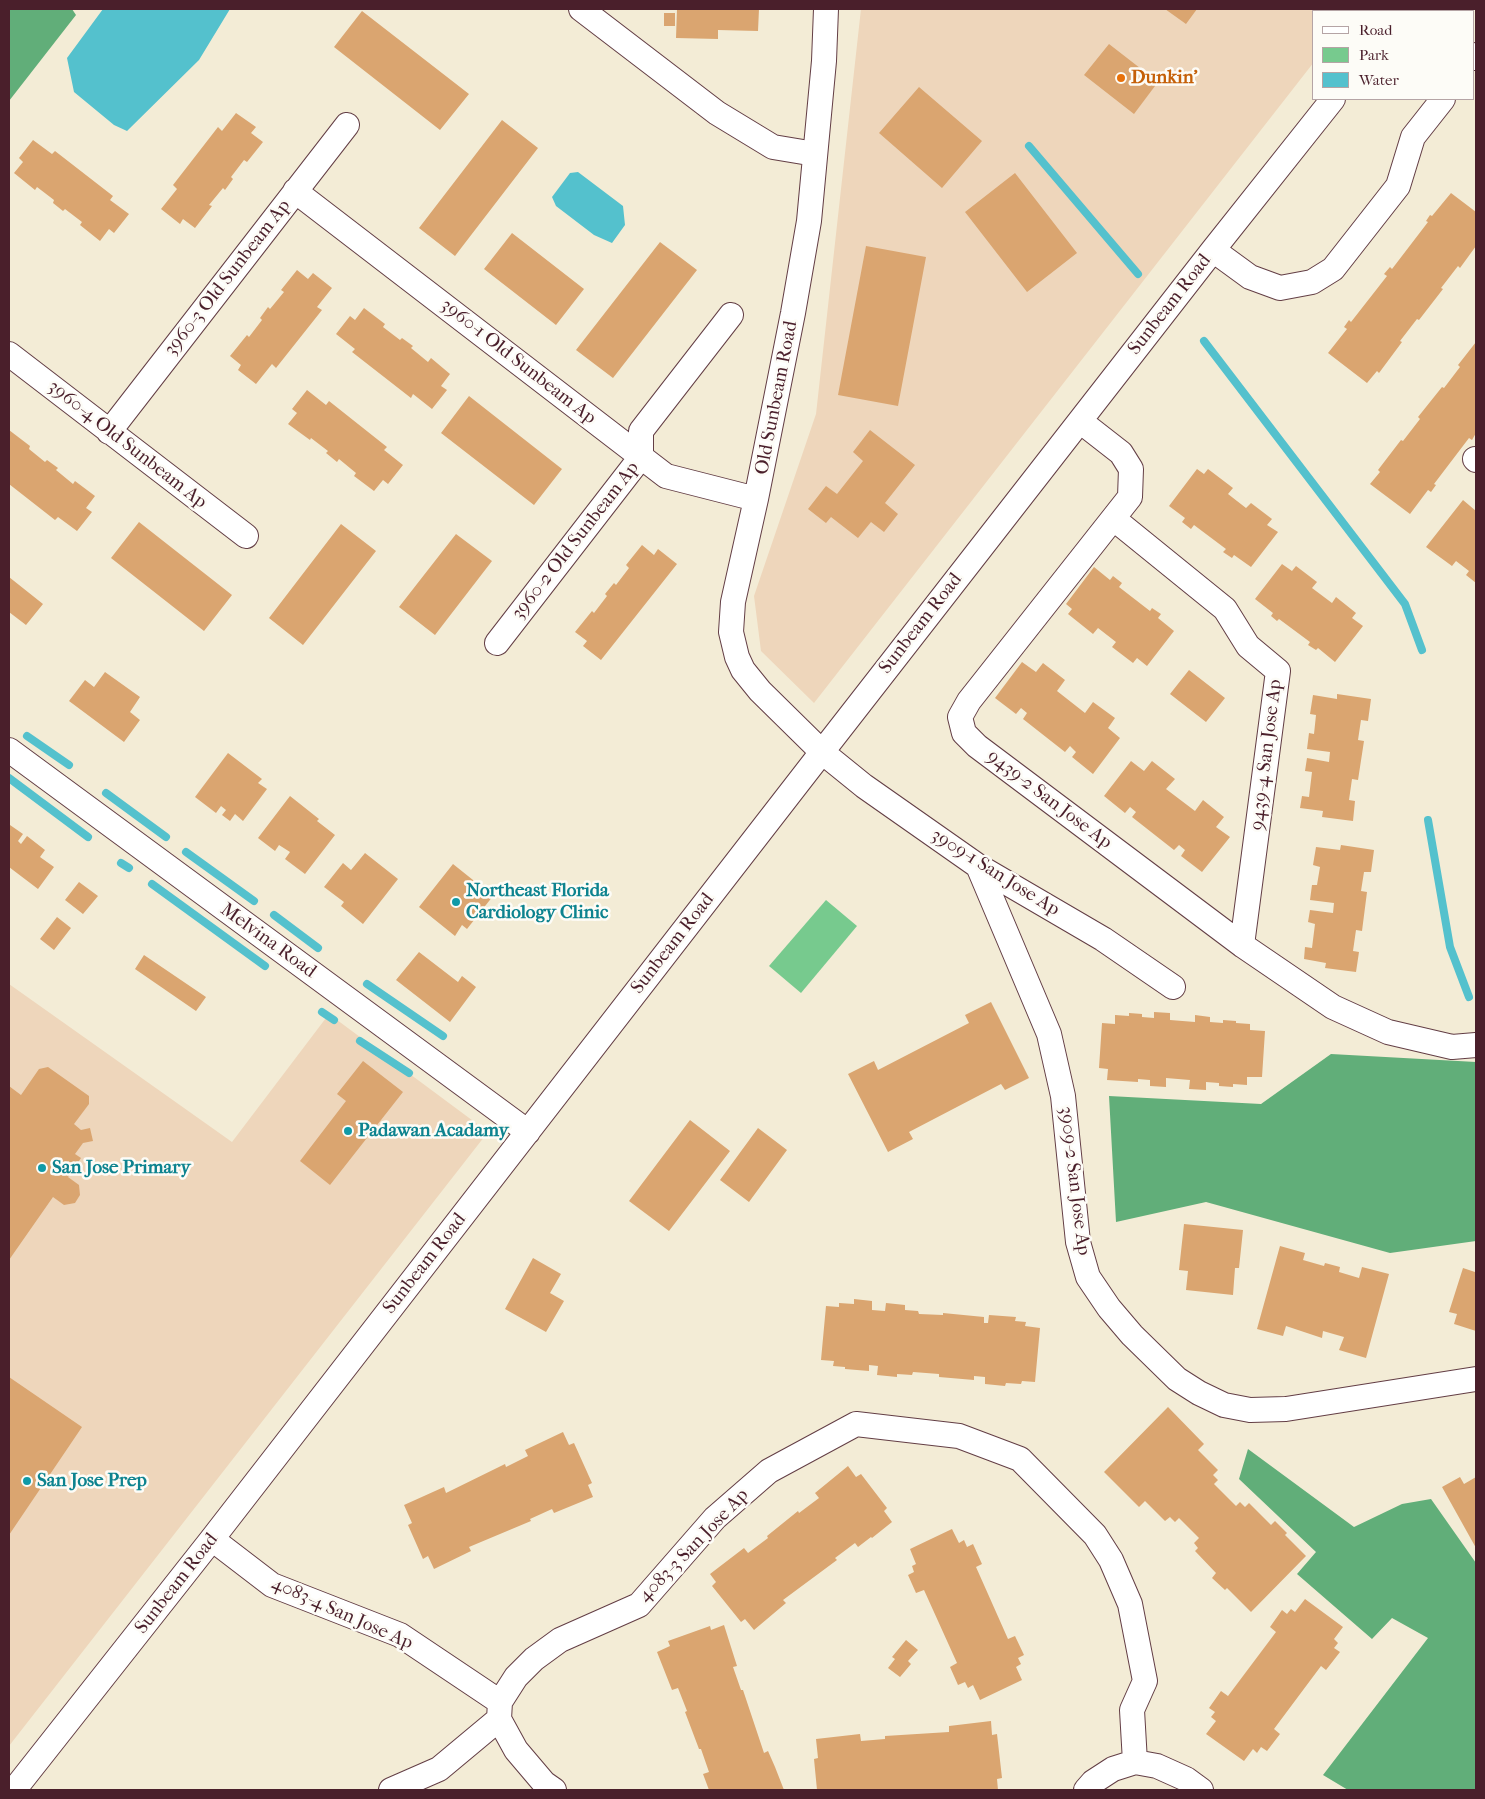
<!DOCTYPE html>
<style>
body{margin:0}
#map{position:relative;width:1485px;height:1799px;overflow:hidden;background:#f3ecd6;font-family:"IM FELL French Canon",serif}
canvas{display:block}
.frame{position:absolute;inset:0;border:10px solid #4a1f2b;pointer-events:none}
.legend{position:absolute;left:1312px;top:10px;width:162px;height:90px;box-sizing:border-box;background:#fdfcf7;border:1px solid #b5a4a5;margin:0;padding:6px 9px;list-style:none;font-size:15px;color:#4a1f2b}
.legend li{display:flex;align-items:center;gap:10px;height:25px}
.legend b{width:25px;border:1px solid #b5a4a5}
</style>
<div id="map">
<canvas width="1485" height="1799"></canvas>
<div class="frame"></div>
<ul class="legend">
<li><b style="height:6px;background:#fff"></b>Road</li>
<li><b style="height:14px;background:#77ca8e"></b>Park</li>
<li><b style="height:14px;background:#54c1cd"></b>Water</li>
</ul>
</div>
<script>
const ctx = document.querySelector('canvas').getContext('2d');
ctx.lineJoin = 'round';
function fillPath(path, color) { ctx.fillStyle = color; ctx.fill(path, 'evenodd'); }
const shape = rows => new Path2D(rows.map(r => 'M' + r).join(''));
function trace(path, color, width, dash) { ctx.strokeStyle = color; ctx.lineWidth = width; ctx.lineCap = dash ? 'butt' : 'round'; ctx.setLineDash(dash || []); ctx.stroke(path); }
function label(font, color, halo, rows, align = 'center') {
  ctx.font = font + ' "IM FELL French Canon",serif'; ctx.lineWidth = 5; ctx.setLineDash([]); ctx.textBaseline = 'middle'; ctx.strokeStyle = halo; ctx.fillStyle = color; for (const [text, x, y, turn = 0] of rows) {
    ctx.save(); ctx.translate(x, y); ctx.rotate((+turn || 0) * Math.PI / 180); ctx.textAlign = isNaN(turn) ? turn : align; if (halo) ctx.strokeText(text, 0, 0); ctx.fillText(text, 0, 0); ctx.restore();
  }
}
const built = shape([
 [861,9,1355,9,1353,11,1314,11,1314,62,814,703,761,651,754,596,816,414],
 [9,984,232,1142,329,1014,488,1132,9,1746]
]);
const green = shape([
 [826,900,857,926,801,993,769,966]
]);
const forest = shape([
 [9,9,72,9,76,15,9,101],
 [1331,1054,1476,1062,1476,1241,1390,1253,1206,1202,1116,1222,1109,1096,1261,1104],
 [1248,1449,1354,1527,1402,1504,1431,1499,1476,1563,1476,1790,1348,1790,1323,1775,1428,1638,1392,1618,1372,1639,1297,1574,1316,1552,1239,1479]
]);
const water = shape([
 [103,9,230,9,199,60,127,131,114,125,74,92,67,58],
 [578,172,623,206,625,225,612,243,594,235,556,206,552,197,570,173]
]);
const stream = shape([
 [1029,146,1138,274],
 [1204,341,1405,604,1422,650],
 [27,736,69,765],
 [9,778,88,837],
 [106,793,166,837],
 [1428,820,1450,947,1469,997],
 [186,852,254,901],
 [121,863,129,868],
 [152,884,265,966],
 [274,915,318,948],
 [367,984,443,1036],
 [322,1012,334,1020],
 [360,1041,409,1073]
]);
const building = shape([
 [677,9,759,9,758,31,718,30,718,39,676,38],
 [1165,9,1197,9,1186,24],
 [362,11,469,94,440,130,334,47],
 [664,13,675,13,675,26,664,26],
 [1109,44,1158,82,1134,114,1084,75],
 [919,87,982,141,942,188,879,133],
 [236,113,256,127,251,133,263,142,247,162,244,160,231,177,233,179,225,190,223,188,209,205,212,206,195,228,183,219,180,224,161,209,177,189,173,185,218,127,222,131],
 [502,120,538,148,455,256,419,228],
 [33,140,52,154,55,151,113,196,110,200,129,214,114,233,109,229,100,241,80,225,82,222,65,209,63,211,53,203,54,200,37,187,35,190,14,173,23,162,19,158],
 [1015,173,1077,253,1027,292,965,212],
 [1451,193,1476,212,1476,246,1460,268,1458,266,1441,288,1443,289,1419,320,1417,319,1400,341,1402,342,1379,373,1377,371,1367,383,1328,353,1347,329,1344,327,1349,320,1351,322,1387,276,1384,274,1390,267,1392,269,1428,222,1426,221,1430,215,1432,216],
 [512,233,584,289,556,325,484,269],
 [660,242,697,270,613,378,576,350],
 [866,246,926,257,898,406,838,395],
 [297,270,308,279,313,273,332,288,317,307,322,310,276,368,272,364,256,384,238,370,241,365,230,356,247,335,249,337,262,320,260,318,268,307,270,309,284,292,281,290],
 [364,308,385,324,383,327,400,340,402,338,413,346,411,348,428,362,431,358,450,374,441,386,447,390,432,409,413,394,411,398,352,352,355,349,336,334,350,316,355,320],
 [1476,342,1476,429,1475,431,1476,433,1472,440,1469,438,1434,484,1436,485,1431,492,1428,490,1410,514,1370,484,1380,472,1378,470,1401,440,1403,441,1420,419,1418,417,1442,387,1444,388,1460,367,1458,365],
 [307,390,326,405,329,401,387,447,384,450,403,465,388,484,383,480,374,491,354,476,356,473,339,459,337,462,326,453,328,451,311,438,310,440,288,424,297,413,292,409],
 [469,396,562,469,534,505,441,433],
 [9,430,30,446,29,449,45,462,47,460,58,468,56,470,73,484,75,481,95,496,86,508,92,512,77,531,58,517,55,520,9,484],
 [870,430,915,465,885,503,898,514,884,532,871,522,858,538,831,517,826,523,808,509,826,486,837,494,863,461,853,452],
 [1197,469,1204,474,1208,469,1233,488,1228,494,1246,508,1251,503,1272,519,1267,525,1278,532,1251,567,1234,555,1232,558,1223,552,1226,549,1194,525,1191,529,1182,522,1185,518,1169,506],
 [1463,500,1476,511,1476,583,1466,575,1469,571,1456,561,1452,566,1426,547],
 [139,522,232,595,204,631,111,558],
 [341,524,376,551,303,645,269,618],
 [456,534,492,561,435,635,399,607],
 [642,545,654,555,658,549,677,564,601,660,583,646,587,641,575,632,592,611,594,613,607,596,605,594,614,583,616,585,629,568,626,565],
 [1282,564,1292,571,1296,566,1317,582,1312,588,1332,603,1336,597,1356,613,1352,618,1363,626,1335,662,1318,648,1316,650,1308,645,1310,642,1279,619,1277,621,1271,616,1273,613,1255,599],
 [1094,567,1110,580,1113,576,1122,583,1119,587,1150,611,1152,608,1161,614,1158,618,1174,631,1147,666,1137,658,1133,663,1112,647,1116,642,1098,628,1093,634,1068,614,1072,609,1066,604],
 [9,577,43,604,26,625,9,612],
 [1022,662,1036,672,1043,663,1065,680,1057,691,1085,713,1093,702,1115,718,1108,728,1120,738,1093,774,1072,757,1076,752,1070,746,1065,752,1023,719,1027,713,1021,708,1016,714,995,698],
 [1189,670,1225,698,1206,722,1170,694],
 [105,672,140,697,130,712,140,720,124,742,69,701,85,680,94,687],
 [1337,694,1371,699,1368,721,1361,720,1358,740,1364,741,1358,780,1352,779,1349,800,1355,801,1353,821,1322,817,1323,811,1300,808,1302,796,1309,797,1312,772,1305,771,1307,758,1329,762,1330,752,1307,749,1309,733,1314,734,1316,715,1310,714,1313,695,1337,699],
 [228,753,262,779,258,783,267,789,243,821,235,814,230,821,222,815,226,810,221,806,216,813,195,797],
 [1131,761,1144,771,1152,761,1175,779,1166,789,1195,811,1203,800,1224,817,1216,827,1230,837,1202,872,1181,856,1185,850,1179,845,1174,850,1132,817,1136,812,1130,807,1125,813,1104,796],
 [290,796,319,819,317,821,335,835,305,874,285,859,290,852,279,845,275,851,258,838],
 [10,825,23,834,18,841,21,844,27,836,45,850,40,857,54,867,38,889,9,867,9,827],
 [1341,845,1374,850,1371,872,1364,872,1361,891,1367,892,1362,931,1356,930,1353,951,1359,952,1356,972,1325,968,1326,963,1304,959,1305,947,1312,948,1315,924,1308,922,1310,910,1333,913,1334,903,1310,900,1312,885,1317,885,1320,867,1313,865,1316,847,1340,850],
 [365,853,398,879,363,924,341,906,344,902,324,887,343,863,351,870],
 [453,864,493,896,467,929,462,925,455,936,419,907],
 [79,882,98,896,83,914,65,900],
 [57,917,71,928,54,950,40,939],
 [419,952,458,982,462,976,476,987,450,1022,396,980],
 [144,955,206,997,196,1011,135,969],
 [991,1002,1029,1078,1005,1090,1001,1084,909,1132,913,1139,888,1152,848,1074,874,1061,878,1070,969,1023,965,1015],
 [1154,1012,1170,1013,1170,1020,1195,1022,1195,1015,1210,1017,1210,1022,1223,1023,1223,1020,1236,1021,1236,1023,1250,1024,1250,1030,1265,1031,1262,1077,1247,1077,1247,1085,1233,1084,1233,1087,1219,1086,1219,1083,1206,1082,1206,1090,1189,1089,1190,1080,1166,1078,1166,1087,1150,1086,1150,1080,1138,1079,1138,1082,1107,1080,1108,1069,1099,1068,1102,1023,1115,1024,1115,1015,1129,1016,1129,1013,1142,1014,1142,1017,1154,1018],
 [363,1061,403,1092,330,1185,300,1161,346,1101,337,1094],
 [48,1067,89,1096,89,1104,74,1124,81,1130,90,1128,93,1141,83,1143,75,1154,81,1158,68,1177,79,1185,80,1195,75,1203,64,1205,53,1197,9,1260,9,1086,21,1095,39,1069],
 [690,1120,730,1151,669,1231,629,1201],
 [758,1128,787,1150,749,1202,720,1180],
 [1184,1224,1243,1230,1239,1268,1235,1268,1233,1295,1186,1290,1188,1271,1179,1270],
 [1280,1246,1305,1253,1303,1260,1324,1266,1325,1263,1340,1267,1339,1272,1359,1278,1362,1267,1389,1274,1366,1358,1339,1350,1344,1337,1323,1331,1322,1338,1286,1326,1283,1336,1257,1329],
 [533,1258,561,1274,550,1293,564,1301,546,1332,505,1309],
 [1463,1268,1475,1272,1476,1269,1476,1331,1454,1324,1457,1314,1449,1312],
 [854,1299,872,1301,872,1310,885,1311,886,1303,905,1305,905,1310,918,1311,919,1314,943,1315,943,1313,984,1317,984,1323,988,1323,989,1315,1016,1317,1015,1321,1026,1322,1025,1326,1040,1328,1035,1382,1022,1381,1021,1384,1006,1383,1005,1386,985,1384,985,1377,974,1376,974,1380,939,1377,939,1374,913,1372,912,1375,897,1374,897,1377,877,1375,878,1366,869,1365,869,1371,845,1369,845,1367,833,1366,834,1361,821,1360,826,1306,839,1307,839,1303,854,1304],
 [9,1377,82,1427,9,1535],
 [1168,1407,1204,1444,1198,1450,1218,1470,1213,1475,1218,1480,1214,1484,1236,1506,1240,1502,1245,1507,1249,1503,1271,1525,1275,1521,1287,1533,1285,1535,1306,1556,1251,1612,1227,1588,1225,1590,1212,1578,1216,1573,1195,1551,1198,1548,1194,1543,1199,1538,1179,1518,1175,1522,1170,1517,1165,1521,1145,1501,1139,1507,1104,1472],
 [563,1432,569,1445,574,1443,592,1483,588,1485,593,1497,554,1513,552,1509,530,1519,531,1521,469,1547,471,1551,434,1569,428,1556,423,1559,408,1525,412,1523,404,1505,444,1487,446,1493,505,1464,506,1467,528,1456,525,1450],
 [848,1466,856,1477,861,1474,887,1508,884,1511,892,1522,872,1538,871,1537,858,1547,855,1543,835,1558,837,1560,783,1600,786,1603,754,1630,745,1619,741,1622,712,1586,716,1582,710,1574,744,1548,748,1553,768,1538,767,1536,798,1511,799,1513,819,1498,815,1493],
 [1460,1477,1464,1484,1476,1477,1476,1548,1442,1487],
 [952,1529,959,1543,964,1540,967,1547,973,1544,982,1564,976,1567,1008,1639,1015,1636,1024,1655,1018,1658,1021,1664,1016,1667,1022,1680,980,1700,973,1685,968,1688,965,1682,958,1685,950,1667,957,1663,924,1590,916,1593,908,1575,914,1572,912,1566,916,1564,910,1549],
 [1305,1599,1343,1627,1334,1639,1338,1643,1334,1648,1340,1652,1326,1670,1321,1666,1274,1729,1280,1734,1267,1751,1261,1747,1257,1753,1253,1749,1244,1761,1206,1734,1216,1721,1211,1717,1215,1712,1209,1708,1221,1691,1228,1696,1276,1632,1270,1627,1282,1610,1287,1614,1291,1609,1295,1612],
 [724,1625,737,1666,733,1667,741,1690,743,1690,764,1753,768,1751,775,1767,784,1790,709,1790,703,1774,709,1772,701,1749,699,1749,685,1712,687,1711,678,1688,672,1690,657,1652,670,1646,668,1641,710,1626,711,1630],
 [906,1640,918,1650,908,1661,911,1664,900,1677,888,1668,895,1659,892,1657],
 [991,1721,992,1735,997,1734,1002,1778,997,1779,998,1790,817,1790,814,1759,818,1758,816,1739,860,1734,861,1741,885,1739,885,1736,949,1732,949,1726]
]);
const minor = shape([
 [581,9,717,113,773,147,815,154],
 [826,9,824,61,809,221,793,313,756,499,733,602,731,632,737,657,743,670,760,691,822,752,864,786,978,866,1103,939,1173,987],
 [1403,11,1405,9],
 [1474,58,1476,55],
 [295,191,666,476,756,499],
 [1213,250,1250,277,1280,288,1312,282,1333,269,1398,186,1413,137,1443,99],
 [9,354,246,536],
 [1080,421,1121,453,1131,469,1130,497,969,701,960,717,964,733,977,746,1242,945,1333,1007,1388,1032,1452,1047,1476,1045],
 [109,432,347,125],
 [1475,459,1476,460],
 [1114,519,1225,609,1248,646,1278,671,1242,945],
 [497,643,641,457,641,431,731,315],
 [9,750,528,1132],
 [978,866,1049,1034,1063,1096,1078,1242,1088,1277,1109,1308,1132,1335,1177,1379,1199,1393,1224,1405,1250,1410,1286,1409,1476,1379],
 [212,1539,272,1585,400,1635,500,1702],
 [14,1790,212,1539,822,752,1213,250,1333,99],
 [391,1790,439,1769,499,1719],
 [554,1790,544,1783,516,1750,499,1719,500,1702,516,1677,534,1659,560,1640,639,1605,715,1518,769,1471,856,1424,959,1436,1020,1459,1095,1535,1111,1560,1130,1604,1145,1681,1132,1710,1135,1762],
 [1086,1790,1093,1782,1113,1769,1135,1762,1157,1766,1186,1779,1201,1790]
]);
const markers = [
 [1121,78,5,"#e8710a"],
 [456,902,5,"#0f9aa8"],
 [348,1131,5,"#0f9aa8"],
 [42,1168,5,"#0f9aa8"],
 [27,1481,5,"#0f9aa8"]
];
const foodNames = [
 ["Dunkin'",1131,78]
];
const streetNames = [
 ["3960-3 Old Sunbeam Ap",228,278,-52],
 ["Sunbeam Road",1170,305,-52],
 ["3960-1 Old Sunbeam Ap",518,362,38],
 ["Old Sunbeam Road",777,398,-79],
 ["3960-4 Old Sunbeam Ap",127,445,38],
 ["3960-2 Old Sunbeam Ap",576,541,-52],
 ["Sunbeam Road",921,624,-52],
 ["9439-4 San Jose Ap",1267,755,-83],
 ["9439-2 San Jose Ap",1049,800,37],
 ["3909-1 San Jose Ap",995,873,32],
 ["Melvina Road",268,941,36],
 ["Sunbeam Road",673,944,-52],
 ["3909-2 San Jose Ap",1074,1181,83],
 ["Sunbeam Road",425,1264,-52],
 ["4083-3 San Jose Ap",694,1546,-46],
 ["Sunbeam Road",177,1584,-52],
 ["4083-4 San Jose Ap",342,1614,24]
];
const cultureNames = [
 ["Northeast Florida",466,891],
 ["Cardiology Clinic",466,913],
 ["Padawan Acadamy",358,1131],
 ["San Jose Primary",52,1168],
 ["San Jose Prep",37,1481]
];
fillPath(built, '#eed6bb');
fillPath(green, '#77ca8e');
fillPath(forest, '#61ae79');
fillPath(water, '#54c1cd');
trace(stream, '#54c1cd', 8);
fillPath(building, '#daa570');
trace(minor, '#633e45', 26);
trace(minor, '#fff', 24);
for (const [x, y, r, color] of markers) { const dot = new Path2D(); dot.arc(x, y, r, 0, 2 * Math.PI); ctx.fillStyle = color; ctx.fill(dot); trace(dot, '#fdfcf7', 2); }
label('bold 19px', '#c56008', '#fdfcf7', foodNames, 'left');
label('19px', '#4a1f2b', '#fdfcf7', streetNames);
label('bold 19px', '#0d838f', '#fdfcf7', cultureNames, 'left');
</script>
